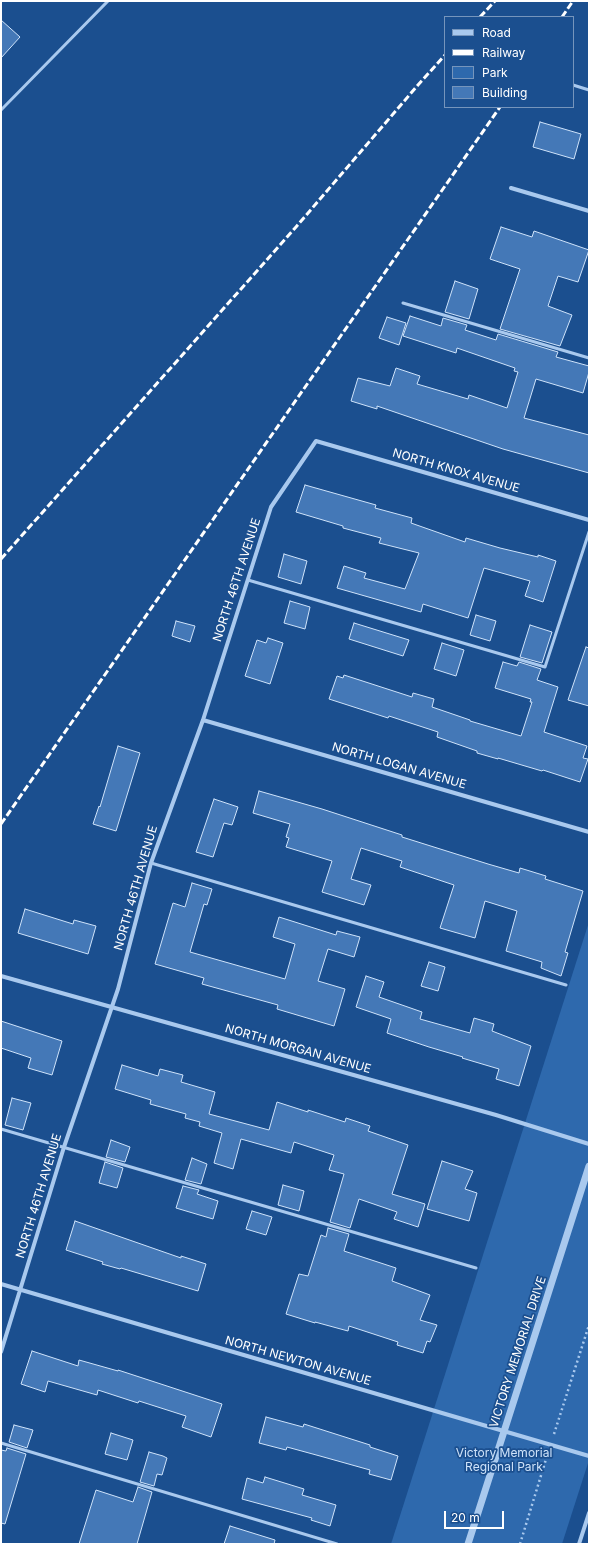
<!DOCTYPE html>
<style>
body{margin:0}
#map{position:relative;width:590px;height:1545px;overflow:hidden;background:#1b4f8f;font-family:Inter,sans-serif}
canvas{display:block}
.frame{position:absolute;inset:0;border:2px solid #fff;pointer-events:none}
.legend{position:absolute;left:444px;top:16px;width:130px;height:92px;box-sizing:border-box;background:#1b4f8f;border:1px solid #7695bc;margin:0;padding:5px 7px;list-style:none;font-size:12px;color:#fff}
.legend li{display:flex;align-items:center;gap:8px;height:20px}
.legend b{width:20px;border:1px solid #7695bc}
.scale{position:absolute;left:444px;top:1511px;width:60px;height:18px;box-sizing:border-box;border:2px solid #fff;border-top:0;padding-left:5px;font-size:12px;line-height:14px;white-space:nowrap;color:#fff;-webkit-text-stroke:3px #1b4f8f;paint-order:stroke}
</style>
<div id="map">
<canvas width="590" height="1545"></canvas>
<div class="frame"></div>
<ul class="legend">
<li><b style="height:5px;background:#a9c9ee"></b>Road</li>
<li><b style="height:5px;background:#fff"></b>Railway</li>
<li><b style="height:11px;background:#2e69ad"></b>Park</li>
<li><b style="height:11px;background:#4478b7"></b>Building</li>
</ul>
<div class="scale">20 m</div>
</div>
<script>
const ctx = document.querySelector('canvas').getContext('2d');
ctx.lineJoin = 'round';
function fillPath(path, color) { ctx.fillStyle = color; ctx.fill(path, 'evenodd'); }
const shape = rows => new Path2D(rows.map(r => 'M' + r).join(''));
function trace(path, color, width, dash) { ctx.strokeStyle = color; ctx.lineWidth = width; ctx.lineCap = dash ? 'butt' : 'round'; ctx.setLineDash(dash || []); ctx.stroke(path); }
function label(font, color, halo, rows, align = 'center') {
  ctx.font = font + ' Inter,sans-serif'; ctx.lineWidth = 3.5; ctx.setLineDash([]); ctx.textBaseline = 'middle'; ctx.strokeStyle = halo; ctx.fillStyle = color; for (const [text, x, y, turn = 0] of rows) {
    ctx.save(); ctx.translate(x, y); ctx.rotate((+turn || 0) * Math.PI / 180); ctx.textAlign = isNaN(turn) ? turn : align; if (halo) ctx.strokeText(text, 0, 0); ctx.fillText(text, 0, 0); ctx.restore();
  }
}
const green = shape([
 [589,922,589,1460,562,1544,391,1544]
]);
const building = shape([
 [1,20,20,37,1,58,1,20],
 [540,122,581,134,574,159,533,147,540,122],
 [501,227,532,237,534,231,589,250,578,282,558,276,548,306,572,315,560,346,500,329,520,269,490,259,501,227],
 [455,281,478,289,469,319,445,312,455,281],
 [410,316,441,326,443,318,467,325,465,330,496,340,498,334,558,352,556,357,589,366,589,372,583,393,536,379,524,418,589,435,589,473,503,449,377,406,377,409,351,401,358,378,390,386,396,368,420,376,417,384,468,399,469,395,507,408,518,372,514,371,515,368,457,348,456,353,403,336,410,316],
 [387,317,406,323,399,345,379,338,387,317],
 [305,485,376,505,375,508,412,518,411,523,465,542,466,538,500,548,538,557,538,555,556,561,543,602,525,596,530,581,484,568,468,618,423,604,421,612,337,588,344,566,366,573,364,578,405,589,419,553,379,543,381,538,343,528,343,526,296,512,305,485],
 [284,554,307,561,301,584,278,577,284,554],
 [290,601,310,607,305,629,284,623,290,601],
 [476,615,496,621,490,641,470,635,476,615],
 [176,621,195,626,190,642,172,636,176,621],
 [354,623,409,640,403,656,349,639,354,623],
 [530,625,552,632,542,663,520,657,530,625],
 [268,638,283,643,270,684,245,676,257,640,266,643,268,638],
 [442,643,464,650,456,676,434,669,442,643],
 [586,647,589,648,589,706,568,700,586,647],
 [503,662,517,666,519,662,541,669,537,680,558,687,544,732,587,746,583,758,588,759,580,782,543,770,542,771,498,758,498,759,477,753,477,751,437,737,438,732,389,716,388,718,329,699,337,676,343,678,344,675,412,697,413,693,434,699,432,707,470,720,470,721,521,736,532,702,530,702,531,699,495,688,503,662],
 [118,746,140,753,116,831,93,824,99,806,100,807,118,746],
 [259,791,322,809,402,835,402,837,488,864,519,873,520,868,546,876,545,879,583,891,565,952,568,953,561,976,541,968,542,962,506,951,517,911,485,901,475,938,440,928,454,885,400,867,402,861,361,848,351,879,371,885,364,905,322,892,332,861,286,847,289,838,286,837,290,824,253,813,259,791],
 [214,799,238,807,232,825,224,823,213,857,196,852,214,799],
 [192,883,212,889,207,905,204,904,190,952,285,979,295,944,273,937,279,917,336,935,337,931,360,937,354,957,328,949,318,981,345,989,334,1026,277,1009,278,1005,202,984,204,978,155,964,173,903,185,907,192,883],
 [25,909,73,924,74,920,96,926,88,954,18,933,25,909],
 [429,962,445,967,438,991,421,986,429,962],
 [366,976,384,982,379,997,422,1012,420,1019,470,1033,474,1018,494,1024,492,1031,531,1046,519,1086,496,1079,499,1069,462,1058,463,1057,429,1047,387,1033,391,1019,356,1007,366,976],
 [1,1021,62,1041,52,1075,28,1068,31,1058,1,1048,1,1021],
 [122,1065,158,1076,160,1069,183,1075,181,1082,215,1092,209,1114,269,1130,277,1102,308,1112,308,1110,345,1122,346,1118,370,1126,368,1131,408,1145,392,1194,425,1204,418,1227,394,1219,397,1212,359,1199,350,1228,330,1222,344,1174,329,1170,334,1155,294,1142,291,1153,241,1139,233,1169,214,1163,222,1133,199,1126,200,1122,185,1118,186,1114,150,1104,151,1100,115,1089,122,1065],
 [12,1098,31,1103,23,1130,5,1125,12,1098],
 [111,1140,130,1147,125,1162,106,1157,111,1140],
 [192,1158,207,1164,201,1184,185,1180,192,1158],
 [442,1161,473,1171,465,1189,477,1193,469,1221,427,1209,442,1161],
 [105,1162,123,1168,117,1188,99,1183,105,1162],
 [283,1185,304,1191,299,1211,278,1205,283,1185],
 [183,1186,199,1190,197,1194,218,1201,213,1219,176,1208,183,1186],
 [252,1211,272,1217,266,1235,246,1229,252,1211],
 [75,1221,181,1258,181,1256,206,1264,198,1291,121,1268,120,1269,102,1264,103,1262,66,1250,75,1221],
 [328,1228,349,1234,344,1251,396,1268,392,1281,430,1295,420,1320,437,1325,430,1342,427,1341,423,1353,397,1345,398,1342,349,1326,348,1331,315,1322,315,1323,286,1314,299,1274,308,1276,321,1235,326,1237,328,1228],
 [32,1351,78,1366,79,1360,118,1371,118,1370,222,1404,211,1437,182,1427,186,1416,139,1401,138,1403,98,1390,97,1395,48,1381,45,1392,21,1384,32,1351],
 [266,1417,303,1427,304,1424,370,1445,370,1447,398,1456,391,1480,369,1474,370,1470,320,1456,287,1447,286,1450,259,1443,266,1417],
 [14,1425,33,1430,27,1448,9,1442,14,1425],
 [111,1433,133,1440,127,1460,105,1454,111,1433],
 [7,1448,26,1454,5,1524,1,1523,1,1450,6,1451,7,1448],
 [149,1452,163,1456,167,1458,162,1475,157,1474,154,1486,140,1482,149,1452],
 [265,1477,304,1489,302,1495,336,1505,330,1526,311,1520,312,1518,242,1499,247,1478,263,1483,265,1477],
 [138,1487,152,1492,137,1544,79,1544,96,1490,133,1502,138,1487],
 [230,1526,275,1540,274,1544,224,1544,230,1526]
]);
const path = shape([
 [554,1434,589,1325],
 [520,1544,547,1456]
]);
const service = shape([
 [573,85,589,90],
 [1,110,108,1],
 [403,303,589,358],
 [248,580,545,667,589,532],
 [151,863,566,985],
 [1,1129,476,1268],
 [1,1443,337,1544]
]);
const minor = shape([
 [511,188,589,211],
 [203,720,589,832],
 [1,976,496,1115,589,1144],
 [1,1284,589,1456],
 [1,1352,64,1147,118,989,151,863,203,720,271,507,316,441,589,520],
 [579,1544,589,1513]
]);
const tertiary = shape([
 [468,1544,589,1166]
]);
const rail = shape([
 [480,17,495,1],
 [562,17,573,1],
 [1,559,296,227,418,85,445,55],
 [1,824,500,107]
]);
const streetNames = [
 ["NORTH KNOX AVENUE",456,471,16],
 ["NORTH 46TH AVENUE",237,580,-72],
 ["NORTH LOGAN AVENUE",399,766,16],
 ["NORTH 46TH AVENUE",136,888,-74],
 ["NORTH MORGAN AVENUE",298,1049,16],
 ["NORTH 46TH AVENUE",39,1196,-73],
 ["VICTORY MEMORIAL DRIVE",518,1352,-72],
 ["NORTH NEWTON AVENUE",298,1361,16]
];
const parkNames = [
 ["Victory Memorial",504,1453],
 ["Regional Park",504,1467]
];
fillPath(green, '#2e69ad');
fillPath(building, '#4478b7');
trace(building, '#cfe3fa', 1);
trace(path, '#a9c9ee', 2.5, [2, 3]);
trace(service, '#a9c9ee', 3);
trace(minor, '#a9c9ee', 4);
trace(tertiary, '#a9c9ee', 7);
trace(rail, '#fff', 3, [7, 3]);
label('12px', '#fff', '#1b4f8f', streetNames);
label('12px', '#cfe3fa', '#1b4f8f', parkNames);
</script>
